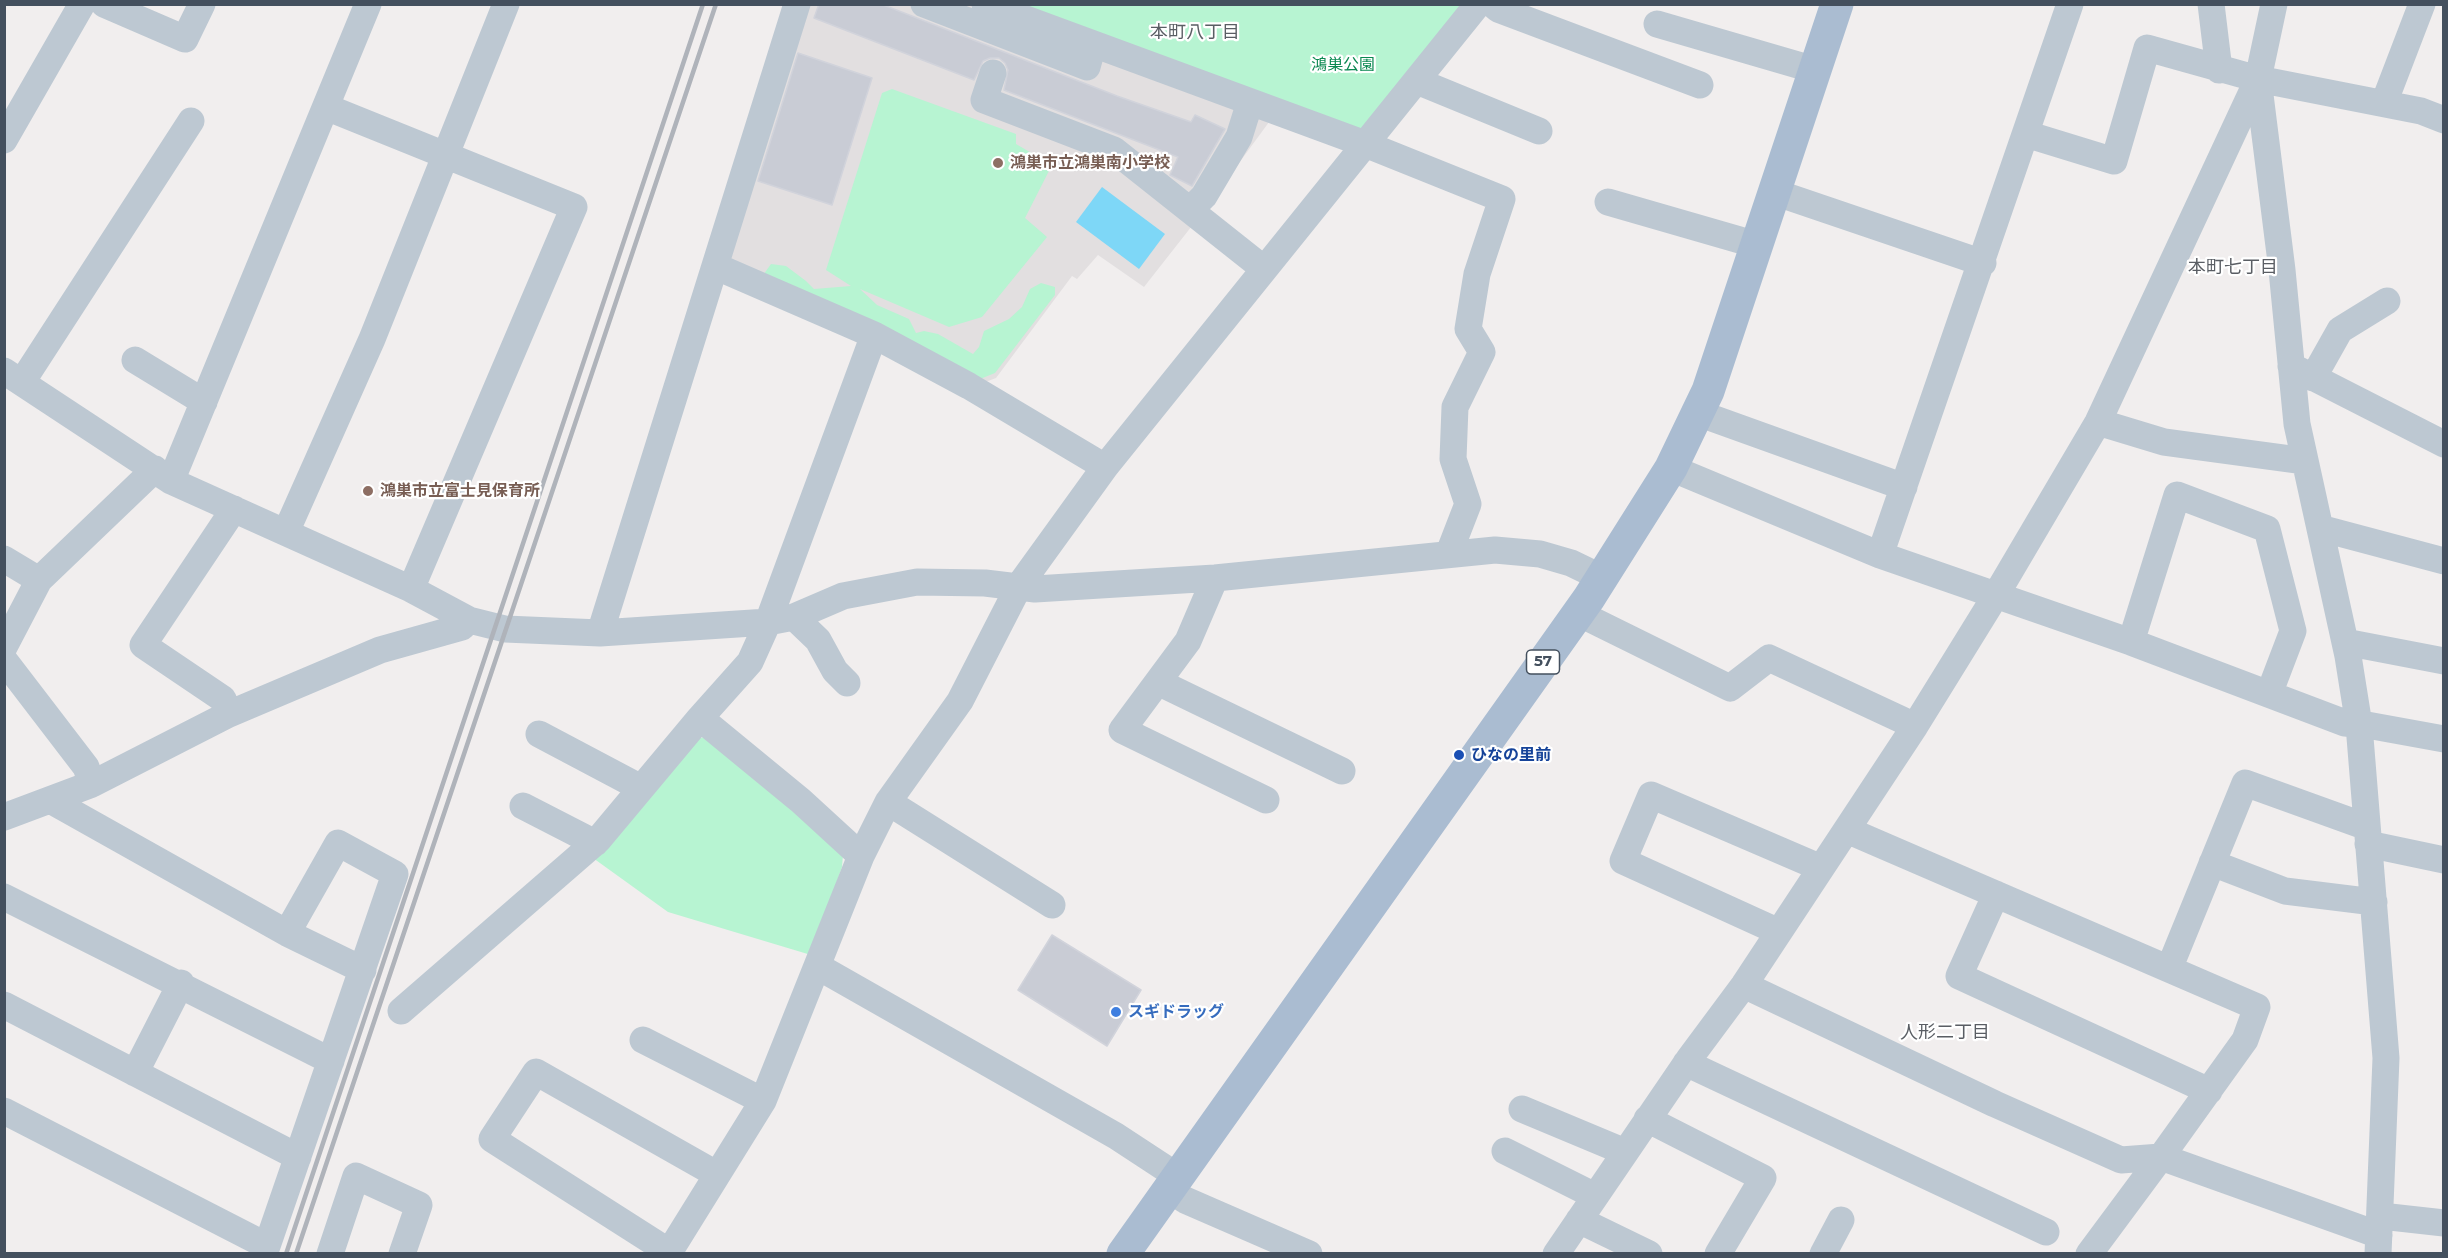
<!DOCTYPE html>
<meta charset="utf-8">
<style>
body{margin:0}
#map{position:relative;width:2448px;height:1258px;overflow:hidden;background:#f1eeee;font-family:Montserrat,sans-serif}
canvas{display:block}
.frame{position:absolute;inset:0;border:6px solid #44505e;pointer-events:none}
</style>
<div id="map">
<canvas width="2448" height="1258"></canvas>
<div class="frame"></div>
</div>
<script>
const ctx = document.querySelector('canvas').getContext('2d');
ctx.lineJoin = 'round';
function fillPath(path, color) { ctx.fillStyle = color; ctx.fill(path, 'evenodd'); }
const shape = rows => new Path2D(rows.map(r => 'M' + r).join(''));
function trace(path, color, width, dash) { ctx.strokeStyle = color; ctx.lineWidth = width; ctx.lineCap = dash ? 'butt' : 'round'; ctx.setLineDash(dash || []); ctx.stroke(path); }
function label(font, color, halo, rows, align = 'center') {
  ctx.font = font + ' Montserrat,"Noto Sans JP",sans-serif'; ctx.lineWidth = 4.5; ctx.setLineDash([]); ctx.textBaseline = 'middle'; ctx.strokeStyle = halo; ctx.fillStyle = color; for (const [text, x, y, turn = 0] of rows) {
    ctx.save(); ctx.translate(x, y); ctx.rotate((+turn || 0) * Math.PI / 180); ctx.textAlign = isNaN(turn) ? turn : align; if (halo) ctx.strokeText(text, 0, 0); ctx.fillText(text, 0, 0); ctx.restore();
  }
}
const education = shape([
 [805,5,975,5,1272,118,1206,208,1144,287,1098,255,1077,279,1072,276,996,378,980,384,727,259]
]);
const green = shape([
 [1001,5,1468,5,1367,130,1339,128],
 [892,89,1016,134,1016,144,1052,165,1025,218,1047,237,982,317,949,327,860,289,877,305,909,319,916,333,924,331,938,334,973,354,979,347,984,331,1009,319,1022,307,1030,289,1041,283,1055,287,1055,295,995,373,980,379,761,278,771,264,786,266,806,281,814,289,851,286,826,270,882,93],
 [705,737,786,802,843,855,842,867,811,955,668,912,593,858,696,739]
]);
const water = shape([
 [1102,187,1165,234,1139,269,1076,222]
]);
const building = shape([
 [819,4,881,4,1117,96,1191,122,1195,115,1225,129,1192,186,1170,175,1178,157,1004,90,1008,70,1005,63,999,58,990,58,983,61,974,80,814,18,819,4],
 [798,53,872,78,832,205,758,181,798,53],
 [1052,935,1141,990,1107,1046,1018,990,1052,935]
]);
const minor = shape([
 [104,4,185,39,202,4],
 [924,4,1087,67,1093,45],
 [985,4,1365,144,1502,199,1477,274,1468,329,1482,352,1455,407,1453,459,1468,504,1449,553],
 [1492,4,1498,9,1700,85],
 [2211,4,2219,70],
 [1657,24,1815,70],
 [993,73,984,100,1114,150,1264,269],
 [2258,79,2282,270,2297,424,2348,656,2359,725,2386,1058,2378,1254],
 [1417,81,1539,131],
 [2384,103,2422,4],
 [326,107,574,207,411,589],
 [2026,134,2114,161,2147,48,2258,79,2421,111,2444,120],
 [4,140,82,4],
 [1774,192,1983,263],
 [1608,202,1757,245],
 [1190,210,1204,196,1239,137,1250,102],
 [715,266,874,335,969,386,1105,467],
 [135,360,204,402],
 [2291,366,2444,444],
 [4,371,171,481,411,589,469,620,505,629,600,633,768,622,794,617,843,596,917,582,985,583,1035,589,1215,578,1495,550,1540,554,1571,563,1602,578],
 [2313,378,2340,330,2387,301],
 [22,382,191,121],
 [1698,413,1904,487],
 [2098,422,2164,442,2305,461],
 [1671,468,1880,555,2131,642,2345,723,2367,725,2444,739],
 [171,481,368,4],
 [2320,528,2444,561],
 [286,532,372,339,506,4],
 [1880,555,2070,4],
 [4,559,39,580,155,469],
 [1215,578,1188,641,1122,730,1266,800],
 [1578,613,1730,688,1769,658,1915,726],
 [794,617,818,640,835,671,847,683],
 [600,633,797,4],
 [2131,642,2177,495,2267,529,2293,631,2269,694],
 [2345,642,2444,661],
 [4,647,39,580],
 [4,660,86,767,92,784],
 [1158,682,1342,771],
 [229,714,223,699,143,645,234,509],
 [700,718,801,801,861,856],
 [539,734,641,788],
 [50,800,287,933,363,970],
 [888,802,1052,905],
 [523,806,595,843],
 [4,817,92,784,229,714,380,650,462,627,469,620],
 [1847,830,2257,1007,2245,1040,2161,1157,2089,1254],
 [2368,844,2444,860],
 [2212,863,2285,891,2374,902],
 [1996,894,1959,976,2209,1091],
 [4,897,331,1061],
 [1779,932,1623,861,1651,795,1821,868],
 [817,966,1116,1136,1177,1176],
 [2169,969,2245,783,2367,827],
 [1744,985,1995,1104,2121,1160,2161,1157,2379,1235],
 [4,1005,298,1157],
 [401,1011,598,840,700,718,750,662,768,622,874,335],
 [643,1040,763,1101],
 [1686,1063,2046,1232],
 [135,1073,181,983],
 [1522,1109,1625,1152],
 [4,1111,267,1246,395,874,338,843,287,933],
 [1647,1119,1763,1178,1718,1254],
 [1505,1151,1595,1196],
 [1168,1189,1185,1200,1309,1254],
 [2381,1216,2444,1223],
 [1579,1220,1649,1254],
 [669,1252,492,1139,536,1072,716,1174],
 [330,1254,356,1176,419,1205,402,1254],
 [668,1254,763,1101,861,856,888,802,960,701,1019,586,1105,467,1478,4],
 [1556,1254,1689,1059,1744,985,1915,726,1996,595,2098,422,2258,79,2274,4],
 [1823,1254,1841,1220]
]);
const major = shape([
 [1123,1254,1589,598,1671,468,1708,391,1837,4]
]);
const rail = shape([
 [286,1254,703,4],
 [296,1254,716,4]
]);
const markers = [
 [998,163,6,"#8d6e63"],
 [368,491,6,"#8d6e63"],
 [1459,755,6,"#1a4fb4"],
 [1116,1012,6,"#3f7fe0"]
];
const shields = [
 [1543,662,33]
];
const shieldNames = [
 ["57",1543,662]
];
const parkNames = [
 ["鴻巣公園",1343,65]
];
const educationNames = [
 ["鴻巣市立鴻巣南小学校",1010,163],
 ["鴻巣市立富士見保育所",380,491]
];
const transitNames = [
 ["ひなの里前",1471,755]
];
const shopNames = [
 ["スギドラッグ",1128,1012]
];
const neighbourhoodNames = [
 ["本町八丁目",1195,33],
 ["本町七丁目",2233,268],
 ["人形二丁目",1945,1033]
];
fillPath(education, '#e2dfe0');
fillPath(green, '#b7f4d2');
fillPath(water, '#7ed7f7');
fillPath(building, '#c9ccd5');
trace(building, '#d1d3db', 1.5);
trace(minor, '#bdc8d2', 27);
trace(major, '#aabcd1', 33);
trace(rail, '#afb3ba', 4.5);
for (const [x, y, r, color] of markers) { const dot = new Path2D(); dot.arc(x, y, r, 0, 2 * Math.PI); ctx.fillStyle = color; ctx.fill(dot); trace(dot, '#fff', 2); }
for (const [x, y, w] of shields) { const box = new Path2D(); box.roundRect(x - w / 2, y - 12, w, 24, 4.5); ctx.fillStyle = '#fff'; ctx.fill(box); trace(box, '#44505e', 1.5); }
label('bold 15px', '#44505e', null, shieldNames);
label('16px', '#0b8851', '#fff', parkNames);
label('bold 16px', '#785e54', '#fff', educationNames, 'left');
label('bold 16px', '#164399', '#fff', transitNames, 'left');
label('bold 16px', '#366cbe', '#fff', shopNames, 'left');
label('18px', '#5a5e64', '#fff', neighbourhoodNames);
</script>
